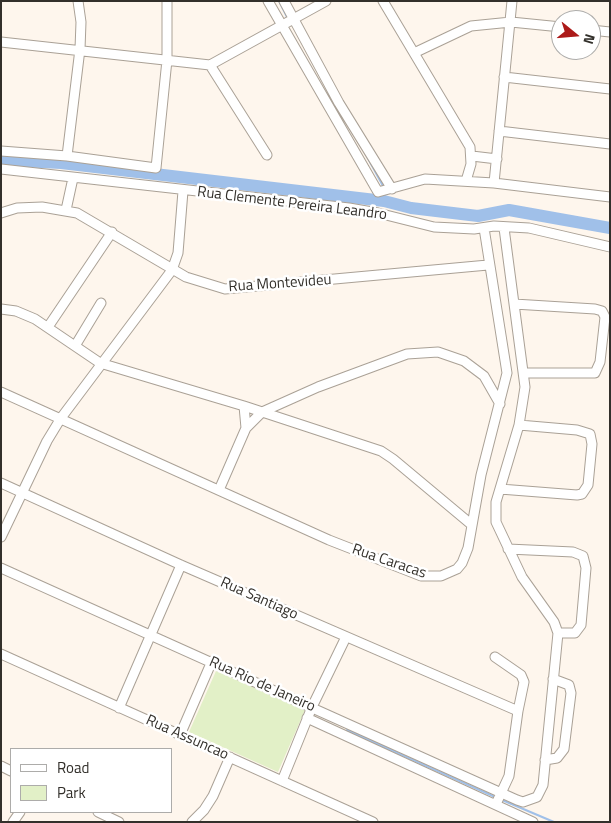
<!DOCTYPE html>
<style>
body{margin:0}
#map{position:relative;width:611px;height:823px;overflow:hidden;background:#fef6ed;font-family:"Titillium Web",sans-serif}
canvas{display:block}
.frame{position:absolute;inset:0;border:2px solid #33302b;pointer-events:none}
.legend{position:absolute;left:10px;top:748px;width:162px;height:65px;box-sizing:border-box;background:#fff;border:1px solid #adacaa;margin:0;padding:6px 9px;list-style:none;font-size:15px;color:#33302b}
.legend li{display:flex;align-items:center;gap:10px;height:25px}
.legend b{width:25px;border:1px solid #adacaa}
.north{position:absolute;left:551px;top:10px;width:50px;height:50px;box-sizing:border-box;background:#fff;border:1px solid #adacaa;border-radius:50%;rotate:107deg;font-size:14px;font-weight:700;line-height:20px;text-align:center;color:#33302b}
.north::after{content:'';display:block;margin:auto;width:18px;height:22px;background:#ac1a19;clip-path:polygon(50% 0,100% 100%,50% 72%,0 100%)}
</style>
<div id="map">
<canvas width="611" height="823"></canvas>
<div class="frame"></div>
<ul class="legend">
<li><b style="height:6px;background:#fff"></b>Road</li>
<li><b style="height:14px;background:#e2f0c7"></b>Park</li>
</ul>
<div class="north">N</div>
</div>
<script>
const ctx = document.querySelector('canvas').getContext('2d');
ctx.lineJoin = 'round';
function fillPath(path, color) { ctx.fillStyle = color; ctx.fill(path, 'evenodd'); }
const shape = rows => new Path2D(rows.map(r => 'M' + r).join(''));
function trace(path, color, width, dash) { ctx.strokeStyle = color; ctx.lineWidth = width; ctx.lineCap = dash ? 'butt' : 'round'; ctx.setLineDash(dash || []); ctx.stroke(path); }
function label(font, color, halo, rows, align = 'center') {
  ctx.font = font + ' "Titillium Web",sans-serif'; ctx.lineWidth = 5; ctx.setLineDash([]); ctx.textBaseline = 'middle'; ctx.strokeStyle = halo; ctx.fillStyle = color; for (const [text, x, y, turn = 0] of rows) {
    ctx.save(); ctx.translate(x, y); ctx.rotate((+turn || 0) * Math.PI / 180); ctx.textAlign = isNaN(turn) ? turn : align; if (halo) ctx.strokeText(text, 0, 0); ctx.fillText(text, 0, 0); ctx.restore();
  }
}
const green = shape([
 [216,671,305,710,278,772,189,732]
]);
const stream = shape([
 [279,1,288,19],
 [364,151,383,186],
 [384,201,385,193],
 [347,730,495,797],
 [502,800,554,822]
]);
const river = shape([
 [1,160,61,163,384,201,411,208,478,216,509,210,610,228]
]);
const street = shape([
 [268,1,378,192,425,179,494,183,610,197],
 [284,1,339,103,392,189],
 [383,1,470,147,471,164,466,181],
 [591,30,610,32],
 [1,42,210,65,326,1],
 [414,53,471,26,511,22,561,27],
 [210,65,267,155],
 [504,77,610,89],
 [499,131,610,144],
 [1,151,67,156,156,168,167,60,167,1],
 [67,156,80,49,81,22,78,1],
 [472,156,497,159],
 [1,169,349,208,378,213,434,227,474,229,494,226,529,228,610,247],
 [494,183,512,1],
 [66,210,73,178],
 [1,213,17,208,42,207,77,213,186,277,225,289,488,265],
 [514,304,595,309,602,311,605,317,600,362,595,373,524,373],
 [1,309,16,311,35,319,100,363,244,406,381,451,393,459,472,525],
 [48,327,112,232],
 [75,346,101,303],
 [1,392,329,540,421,576,441,576,457,569,462,563,468,548,481,475,507,373,484,228],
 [244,406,246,428],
 [1,483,181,565,518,711],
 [500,489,577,495,582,494,588,485,592,444,590,434,577,430,519,425],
 [219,490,246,428,262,412,318,387,407,354,438,352,464,361,484,376,500,404],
 [1,537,47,441,61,418,172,270,178,253,183,191],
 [508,549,573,552,583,556,586,568,581,625,575,633,558,633],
 [1,568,517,800,523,802,537,797,543,785,558,633,554,622,522,577,496,522,496,502,519,425,525,387,504,228],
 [1,654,373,822],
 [495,657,521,675,524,682,518,711,509,776,496,804],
 [119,708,181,565],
 [307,718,533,822],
 [180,735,212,661],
 [545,760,557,758,564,749,571,693,569,685,553,679],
 [1,766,11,771],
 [282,781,312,707,346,637],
 [98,812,119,822],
 [13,822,20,812],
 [192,822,204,810,213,796,230,757]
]);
const streetNames = [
 ["Rua Clemente Pereira Leandro",292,204,7],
 ["Rua Montevideu",280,284,-4],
 ["Rua Caracas",389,562,19],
 ["Rua Santiago",259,599,24],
 ["Rua Rio de Janeiro",262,685,24],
 ["Rua Assuncao",187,738,24]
];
fillPath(green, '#e2f0c7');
trace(stream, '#a0c0e9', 2);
trace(river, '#a0c0e9', 12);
trace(street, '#aaa196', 11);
trace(street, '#fff', 9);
label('15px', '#33302b', '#fff', streetNames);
</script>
